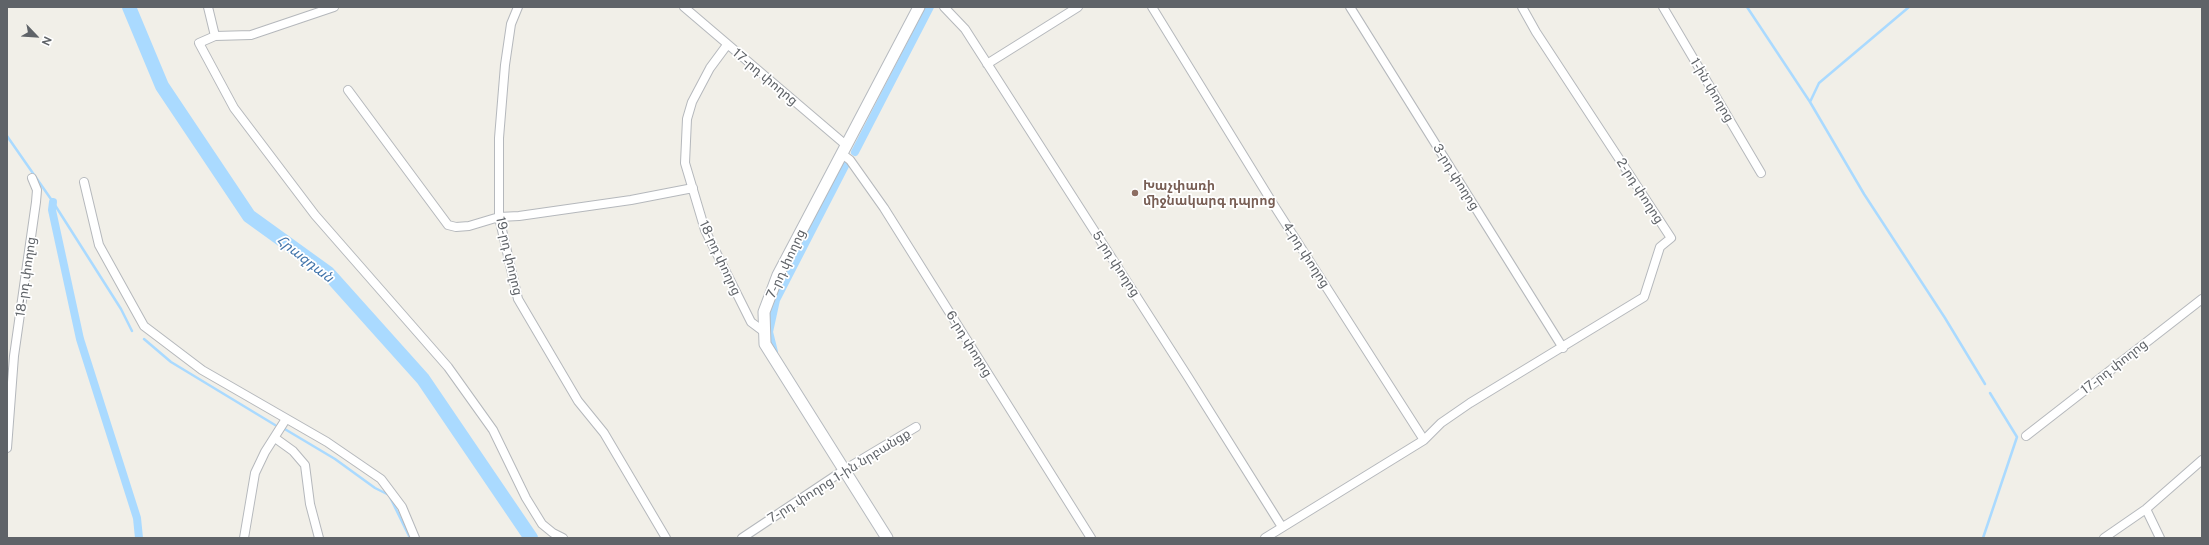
<!DOCTYPE html>
<meta charset="utf-8">
<style>
body{margin:0}
#map{position:relative;width:2209px;height:545px;overflow:hidden;background:#f1efe8;font-family:"Public Sans",sans-serif}
canvas{display:block}
.frame{position:absolute;inset:0;border:8px solid #5f6368;pointer-events:none}
.north{position:absolute;left:16px;top:16px;width:40px;height:40px;-webkit-text-stroke:3px #fff;paint-order:stroke;rotate:115deg;font-size:11px;font-weight:700;line-height:16px;text-align:center;color:#5f6368}
.north::after{content:'';display:block;margin:auto;width:14px;height:18px;background:#5f6368;clip-path:polygon(50% 0,100% 100%,50% 72%,0 100%)}
</style>
<div id="map">
<canvas width="2209" height="545"></canvas>
<div class="frame"></div>
<div class="north">N</div>
</div>
<script>
const ctx = document.querySelector('canvas').getContext('2d');
ctx.lineJoin = 'round';
const shape = rows => new Path2D(rows.map(r => 'M' + r).join(''));
function trace(path, color, width, dash) { ctx.strokeStyle = color; ctx.lineWidth = width; ctx.lineCap = dash ? 'butt' : 'round'; ctx.setLineDash(dash || []); ctx.stroke(path); }
function label(font, color, halo, rows, align = 'center') {
  ctx.font = font + ' "Public Sans","Noto Sans Armenian",sans-serif'; ctx.lineWidth = 3.5; ctx.setLineDash([]); ctx.textBaseline = 'middle'; ctx.strokeStyle = halo; ctx.fillStyle = color; for (const [text, x, y, turn = 0] of rows) {
    ctx.save(); ctx.translate(x, y); ctx.rotate((+turn || 0) * Math.PI / 180); ctx.textAlign = isNaN(turn) ? turn : align; if (halo) ctx.strokeText(text, 0, 0); ctx.fillText(text, 0, 0); ctx.restore();
  }
}
const stream = shape([
 [1747,7,1810,102,1864,194,1945,318,1985,384],
 [1810,102,1819,83,1909,7],
 [7,136,53,202,121,309,132,331],
 [144,339,171,362,275,425],
 [283,428,335,459,375,488,389,495,410,538],
 [1983,538,2017,437,1990,393]
]);
const canal = shape([
 [855,152,930,7],
 [53,202,52,210,80,339,137,518,139,538],
 [774,352,769,332,776,300,845,166]
]);
const river = shape([
 [129,7,162,86,249,216,328,273,423,379,531,538]
]);
const street = shape([
 [208,7,215,36,251,35,334,7],
 [518,7,511,24,505,65,499,138,499,217,518,299,578,401,604,433,666,538],
 [684,7,847,146],
 [944,7,965,29,1188,377,1282,527],
 [1152,7,1275,207,1424,440],
 [1350,7,1563,348],
 [1663,7,1761,173],
 [215,36,199,43,234,108,315,215,448,367,493,430,526,498,542,524,553,533,563,538],
 [727,45,710,68,692,102,687,119,685,163,705,230,751,322,763,331],
 [987,64,1078,7],
 [348,90,448,225,456,227,469,226,499,217,519,216,631,200,693,188],
 [842,154,850,160,884,208,1091,538],
 [84,182,99,245,144,326,202,370,327,442,381,479,402,507,415,538],
 [2026,436,2202,299],
 [275,438,293,451,305,465,310,504,319,538],
 [7,448,14,356,36,202,37,190,32,178],
 [2146,509,2160,538],
 [244,538,255,473,265,452,286,419],
 [742,538,844,470,916,427],
 [1265,538,1424,440,1441,423,1470,403,1644,297,1660,247,1671,238,1536,32,1522,7],
 [2104,538,2146,509,2202,460]
]);
const secondary = shape([
 [887,538,765,344,764,312,778,275,919,7]
]);
const markers = [
 [1135,193,4,"#8d6e63"]
];
const streetNames = [
 ["17-րդ փողոց",765,77,40],
 ["1-ին փողոց",1712,90,59],
 ["3-րդ փողոց",1456,177,58],
 ["2-րդ փողոց",1640,191,57],
 ["4-րդ փողոց",1306,255,57],
 ["19-րդ փողոց",509,256,77],
 ["18-րդ փողոց",720,258,65],
 ["7-րդ փողոց",786,264,-65],
 ["5-րդ փողոց",1116,264,57],
 ["18-րդ փողոց",26,277,-82],
 ["6-րդ փողոց",969,344,58],
 ["17-րդ փողոց",2114,367,-38],
 ["7-րդ փողոց 1-ին նրբանցք",839,476,-32]
];
const educationNames = [
 ["Խաչփառի",1143,186],
 ["միջնակարգ դպրոց",1143,201]
];
const waterNames = [
 ["Հրազդան",305,259,38]
];
trace(stream, '#aadaff', 2.5);
trace(canal, '#aadaff', 8);
trace(river, '#aadaff', 14);
trace(street, '#b5b8bc', 10);
trace(secondary, '#b6babf', 13);
trace(street, '#fff', 8);
trace(secondary, '#fff', 11);
for (const [x, y, r, color] of markers) { const dot = new Path2D(); dot.arc(x, y, r, 0, 2 * Math.PI); ctx.fillStyle = color; ctx.fill(dot); trace(dot, '#fff', 1.5); }
label('13px', '#5f6368', '#fff', streetNames);
label('bold 13px', '#785e54', '#fff', educationNames, 'left');
label('italic 14px', '#4174aa', '#fff', waterNames);
</script>
